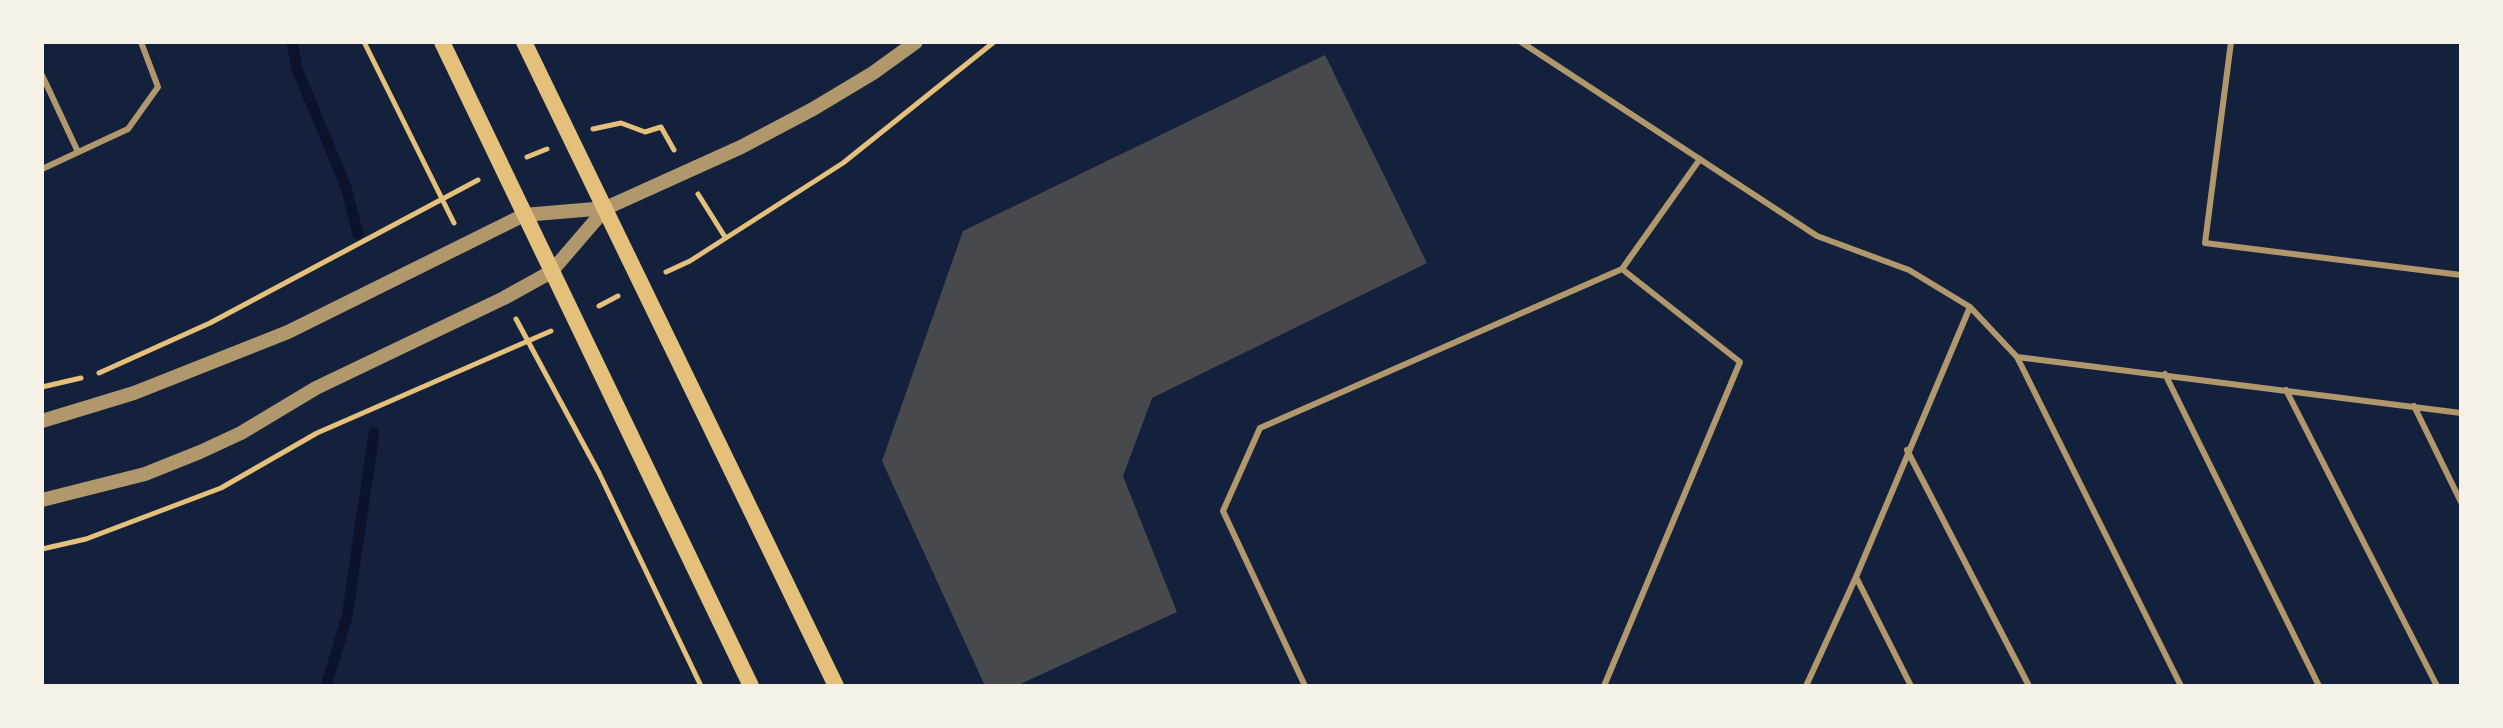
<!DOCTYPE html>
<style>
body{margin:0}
#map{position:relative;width:2503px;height:728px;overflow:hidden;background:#14213d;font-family:"Open Sans",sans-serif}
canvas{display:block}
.frame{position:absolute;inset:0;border:44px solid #f6f1e7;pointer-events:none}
</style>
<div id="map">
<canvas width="2503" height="728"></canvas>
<div class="frame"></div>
</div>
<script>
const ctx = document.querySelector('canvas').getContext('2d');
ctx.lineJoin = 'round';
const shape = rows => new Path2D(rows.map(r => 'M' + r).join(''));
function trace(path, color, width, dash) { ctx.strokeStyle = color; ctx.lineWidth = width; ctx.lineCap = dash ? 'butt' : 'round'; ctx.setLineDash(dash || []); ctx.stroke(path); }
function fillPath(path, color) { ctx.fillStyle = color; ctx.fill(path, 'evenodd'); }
const stream = shape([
 [292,42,297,69,346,187,358,234],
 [326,686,347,617,374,433]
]);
const building = shape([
 [1325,55,1427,263,1152,398,1123,476,1177,612,1016,686,985,686,882,461,963,231]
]);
const path = shape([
 [364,42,454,223],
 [593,129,621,123,645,132,661,127,674,150],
 [527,157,547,149],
 [698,194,725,237],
 [666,272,690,261,843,163,994,42],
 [599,306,618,296],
 [516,319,599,473,701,686],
 [99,373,210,323,478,180],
 [42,387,81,378],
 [42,549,86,539,221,488,317,433,551,331]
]);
const service = shape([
 [1521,42,1817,236,1909,270,1970,307,2017,357,2461,413],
 [2231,42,2205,243,2461,275],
 [42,75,78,152],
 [42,169,128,129,158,87,141,42],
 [2017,357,2181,686],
 [2165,374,2319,686],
 [2286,390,2437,686],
 [2414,406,2461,502],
 [1907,450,2029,686],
 [1856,577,1911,686],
 [1305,686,1223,511,1260,428,1622,269],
 [1604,686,1740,362,1622,269,1700,159],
 [1806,686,1856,577,1970,307]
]);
const tertiary = shape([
 [42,421,134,393,288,332,524,215,606,208,741,147,813,109,873,73,916,42],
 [42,500,145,474,200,452,241,433,316,388,504,298,551,272,606,208]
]);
const secondary = shape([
 [442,42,751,686],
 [524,42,836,686]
]);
trace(stream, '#0b132b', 11);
fillPath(building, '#48494c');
trace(path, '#e5c07b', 5);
trace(service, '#b1986c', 6);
trace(tertiary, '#b1986c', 14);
trace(secondary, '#e5c07b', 16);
</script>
